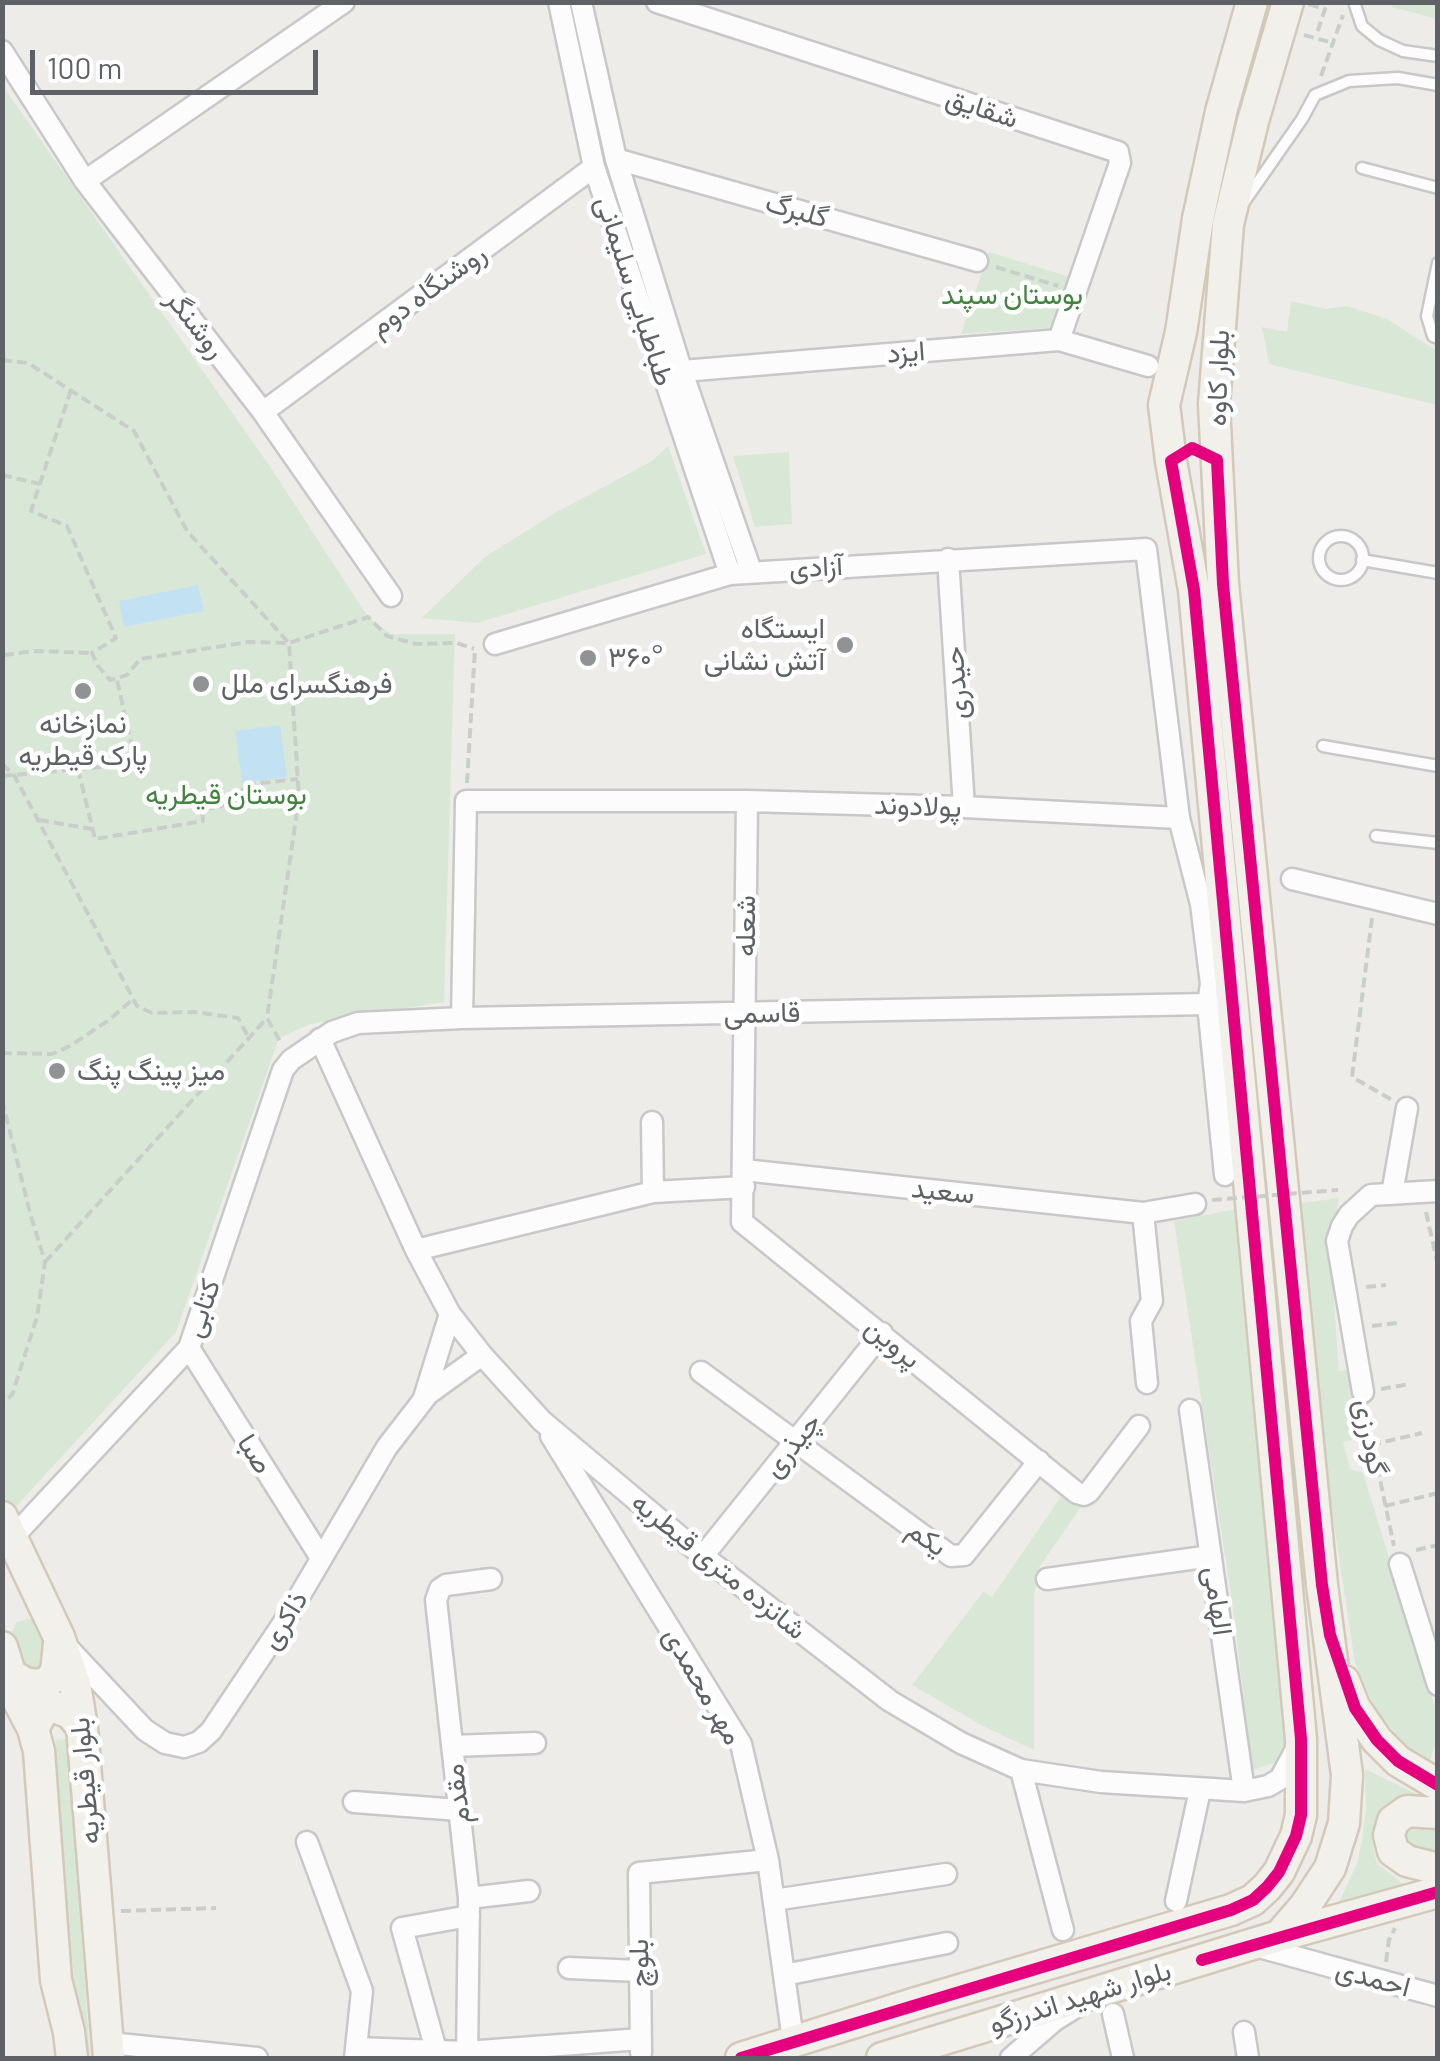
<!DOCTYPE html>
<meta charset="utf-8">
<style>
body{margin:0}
#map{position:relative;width:1440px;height:2061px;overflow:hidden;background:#edece9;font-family:Barlow,sans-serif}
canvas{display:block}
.frame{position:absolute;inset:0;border:5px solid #5e6266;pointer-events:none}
.scale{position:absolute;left:30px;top:50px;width:288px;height:45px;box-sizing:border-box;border:5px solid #5e6266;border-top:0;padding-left:12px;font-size:30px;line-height:35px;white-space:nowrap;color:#5e6266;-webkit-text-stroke:8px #fff;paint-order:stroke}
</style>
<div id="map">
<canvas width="1440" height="2061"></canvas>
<div class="frame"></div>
<div class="scale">100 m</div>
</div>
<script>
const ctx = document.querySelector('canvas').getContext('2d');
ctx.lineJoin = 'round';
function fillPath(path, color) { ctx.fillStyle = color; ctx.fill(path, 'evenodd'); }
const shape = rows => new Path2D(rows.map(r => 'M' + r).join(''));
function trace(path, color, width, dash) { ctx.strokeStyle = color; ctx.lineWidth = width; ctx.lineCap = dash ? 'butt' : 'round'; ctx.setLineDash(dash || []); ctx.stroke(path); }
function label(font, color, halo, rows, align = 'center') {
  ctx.font = font + ' Barlow,Vazirmatn,sans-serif'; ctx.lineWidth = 9; ctx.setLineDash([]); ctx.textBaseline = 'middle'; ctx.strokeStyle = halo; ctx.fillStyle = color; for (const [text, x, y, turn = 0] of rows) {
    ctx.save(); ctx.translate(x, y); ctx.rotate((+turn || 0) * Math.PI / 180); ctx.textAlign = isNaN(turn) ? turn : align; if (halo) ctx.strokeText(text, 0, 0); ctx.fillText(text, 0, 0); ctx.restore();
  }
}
const green = shape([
 [1392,3,1437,3,1437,19,1392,7],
 [2,85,271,468,368,617,391,634,455,634,444,1002,311,1024,279,1038,176,1332,12,1511,2,1490],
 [989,252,1073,278,1059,322,1049,328,961,334],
 [1291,301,1326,309,1347,306,1387,319,1437,351,1437,405,1269,364,1262,327,1287,332],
 [668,446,706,554,477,623,422,618,485,557,555,513,652,461],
 [789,452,792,524,755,527,733,456],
 [1339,1198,1330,1246,1339,1371,1354,1369,1362,1437,1343,1442,1350,1469,1363,1473,1437,1714,1437,1739,1429,1763,1402,1742,1376,1710,1355,1663,1322,1445,1296,1204],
 [1236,1209,1241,1288,1284,1650,1291,1741,1277,1762,1252,1770,1233,1608,1174,1221],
 [1066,1489,1085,1501,1038,1569,1034,1598,1034,1750,981,1725,912,1685,983,1592,992,1597],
 [27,1619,38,1622,52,1660,28,1677,7,1646,16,1622],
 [68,1739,90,2058,80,2058,55,1740],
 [1365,1769,1437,1804,1375,1829,1373,1848,1377,1863,1405,1886,1337,1906,1357,1864,1362,1840,1366,1810],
 [1419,1823,1437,1823,1437,1863,1433,1864,1398,1837]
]);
const water = shape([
 [198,585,204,611,124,627,119,601],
 [280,725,287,777,242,783,235,731]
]);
const path = shape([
 [1309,4,1325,9,1316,36],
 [1304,35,1333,43],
 [1321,76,1343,15],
 [996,267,1058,286],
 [2,360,28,363,134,431,187,531,289,643,299,798,267,1018,281,1043],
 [71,390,31,511,67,526,116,638,92,653,98,666,110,680,127,675,140,659,248,642,289,643,368,617,387,636,416,644,457,643,474,649],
 [2,475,40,484],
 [4,655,35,651,92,653],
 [2,764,14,775,137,1006,152,1013,194,1012,238,1018,249,1038],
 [78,769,95,839,203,821,202,810,222,806,221,799,243,795,243,785,298,779],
 [2,776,136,764,117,680],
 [467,783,475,649],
 [39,820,92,829],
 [1372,918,1352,1077,1392,1100],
 [2,1053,52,1054,70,1046,109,1020,133,999],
 [2,1100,30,1213,45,1262,37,1317,12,1395,2,1403],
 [1426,1212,1438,1266],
 [45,1262,267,1018],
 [1366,1287,1386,1285],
 [1372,1326,1397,1323],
 [1381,1389,1410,1384],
 [1365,1408,1394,1546],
 [1371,1445,1422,1433],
 [1385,1506,1438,1493],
 [1416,1550,1438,1545],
 [121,1911,216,1908],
 [1386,1962,1389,1940,1395,1928]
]);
const lane = shape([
 [1354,2,1362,26,1379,40,1403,51,1438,56],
 [1362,168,1438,188],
 [1244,202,1302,119,1315,95,1349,81,1398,78,1438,85],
 [1438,263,1427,316,1433,336,1438,338],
 '1319 558a22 22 0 1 1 44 0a22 22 0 1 1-44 0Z',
 [1362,560,1438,573],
 [1323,746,1438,766],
 [1376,836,1438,843]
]);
const street = shape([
 [559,2,594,167,730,574],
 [581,2,616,159,681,369,751,571],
 [657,2,1118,152,1120,163,1059,340],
 [2,51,85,181,263,412,391,596],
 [616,159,977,261],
 [85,181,344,2],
 [670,372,1059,340,1148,366],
 [263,412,594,167],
 [948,559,964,807],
 [495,644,730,574,1146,549,1179,818,1201,904,1211,984,1208,1004,1225,1175],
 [747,801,742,1222,1077,1493,1084,1495,1089,1492,1139,1426],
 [1292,879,1438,914],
 [462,1018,466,801,747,801,964,807,1179,818],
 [320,1039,416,1250,450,1314,482,1355,542,1421,703,1556,890,1701,961,1743,1021,1770,1101,1782,1244,1791,1268,1786,1280,1779,1299,1744],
 [652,1122,653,1192],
 [744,1170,1143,1213,1195,1204],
 [1392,1194,1407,1108],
 [1143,1213,1152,1301,1141,1321,1147,1383],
 [416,1250,653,1192,744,1187],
 [189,1348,321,1558],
 [701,1372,951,1556,964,1555,1039,1461],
 [1363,1392,1337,1241,1342,1226,1349,1215,1371,1195,1438,1191],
 [424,1398,450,1314],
 [1190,1410,1244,1791],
 [551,1436,741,1744,768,1860,793,2040],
 [13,1537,189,1348,283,1070,291,1060,332,1032,358,1023,462,1018,1208,1004],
 [703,1556,882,1333],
 [1400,1564,1438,1685],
 [1047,1579,1211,1556],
 [70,1650,145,1730,165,1743,184,1747,199,1742,211,1731,286,1619,387,1447,428,1394,482,1355],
 [452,1746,535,1743],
 [1021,1770,1063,1930],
 [354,1802,459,1810],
 [307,1842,362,1991,355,2058],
 [469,1898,529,1891],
 [774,1900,946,1874],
 [1176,1901,1200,1790],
 [1252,1945,1438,1996],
 [569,1968,639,1971],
 [784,1975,947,1943],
 [1113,2014,1123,2058],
 [1244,2032,1248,2058],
 [109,2043,257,2058],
 [356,2048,466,2052,641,2039],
 [436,2050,402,1928,469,1916],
 [641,2053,639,1873,768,1860],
 [467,2058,469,1898,436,1600,440,1589,446,1585,491,1579],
 [1011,2058,1055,2020,1076,2007]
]);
const primary = shape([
 [2,1517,59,1637,75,1684,82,1727,109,2058],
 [2,1647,19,1702,33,1729,39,1751,56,1980,69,2032,72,2058],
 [10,1674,25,1683,38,1685,49,1681,56,1672,59,1643],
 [1344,1681,1355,1708,1377,1740,1398,1761,1438,1785],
 [33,1729,43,1710,52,1706,70,1713,82,1727],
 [1438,1813,1407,1811,1393,1821,1389,1835,1393,1851,1407,1861,1438,1869],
 [1279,1936,1305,1906,1330,1868,1344,1823,1347,1775,1322,1585,1223,584,1214,404,1228,224,1253,121,1288,2],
 [741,2058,916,2003,1231,1910,1253,1900,1267,1887,1279,1872,1296,1836,1301,1815,1301,1739,1194,590,1171,461,1164,405,1181,332,1198,219,1221,112,1252,2],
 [882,2058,1279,1936,1438,1892]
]);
const pathBridge = shape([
 [1212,1200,1338,1190]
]);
const bus1 = shape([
 [1202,1960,1438,1892],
 [741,2058,1231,1910,1253,1900,1267,1887,1279,1872,1296,1836,1301,1815,1301,1739,1194,590,1171,461,1192,448,1217,460,1223,584,1322,1585,1330,1635,1355,1708,1377,1740,1398,1761,1438,1785]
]);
const markers = [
 [845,645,10,"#909294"],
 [588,658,10,"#909294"],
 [201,684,10,"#909294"],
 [83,691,10,"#909294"],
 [57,1071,10,"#909294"]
];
const streetNames = [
 ["شقایق",982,108,18],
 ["گلبرگ",797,210,16],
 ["روشنگاه دوم",428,290,-36],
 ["طباطبایی سلیمانی",635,291,72],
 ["روشنگر",196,324,52],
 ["ایزد",906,352,-4],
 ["بلوار کاوه",1218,378,-88],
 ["آزادی",816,567,-3],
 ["حیدری",956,683,-94],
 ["پولادوند",918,806,2],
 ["شعله",746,926,-90],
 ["قاسمی",762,1013,-1],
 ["سعید",943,1191,6],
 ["کتابی",202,1308,-71],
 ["پروین",893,1343,39],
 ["گودرزی",1371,1437,79],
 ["چیذری",792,1445,-51],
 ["صبا",255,1454,58],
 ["یکم",927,1538,35],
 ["شانزده متری قیطریه",719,1566,39],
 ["الهامی",1218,1601,82],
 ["ذاکری",284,1620,-58],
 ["مهر محمدی",703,1686,60],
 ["بلوار قیطریه",85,1781,-95],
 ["مقدم",457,1794,-97],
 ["بلوچ",639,1963,-91],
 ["احمدی",1373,1978,15],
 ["بلوار شهید اندرزگو",1080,1997,-17]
];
const parkNames = [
 ["بوستان سپند",1012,295],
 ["بوستان قیطریه",226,795]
];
const poiNames = [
 ["ایستگاه",825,629,"right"],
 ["آتش نشانی",825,661,"right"],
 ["۳۶۰°",608,658],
 ["فرهنگسرای ملل",221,684],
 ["نمازخانه",83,724,"center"],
 ["پارک قیطریه",83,756,"center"],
 ["میز پینگ پنگ",77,1071]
];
fillPath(green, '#d9e8d6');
fillPath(water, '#c2e2f3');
trace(lane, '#c8c8c8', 15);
trace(street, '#c8c8c8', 25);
trace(primary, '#d3c9b9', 35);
trace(path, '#cacecb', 4, [10, 5]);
trace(lane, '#fcfcfc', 10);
trace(street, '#fcfcfc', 20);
trace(primary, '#f2f0ea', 30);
trace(pathBridge, '#cacecb', 4, [10, 5]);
trace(bus1, '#e5007d', 12);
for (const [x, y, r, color] of markers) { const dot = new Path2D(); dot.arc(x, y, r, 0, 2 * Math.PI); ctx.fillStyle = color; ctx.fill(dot); trace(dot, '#fff', 4); }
label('28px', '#5e6266', '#fff', streetNames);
label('28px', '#42843f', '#fff', parkNames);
label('28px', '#5e6266', '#fff', poiNames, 'left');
</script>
